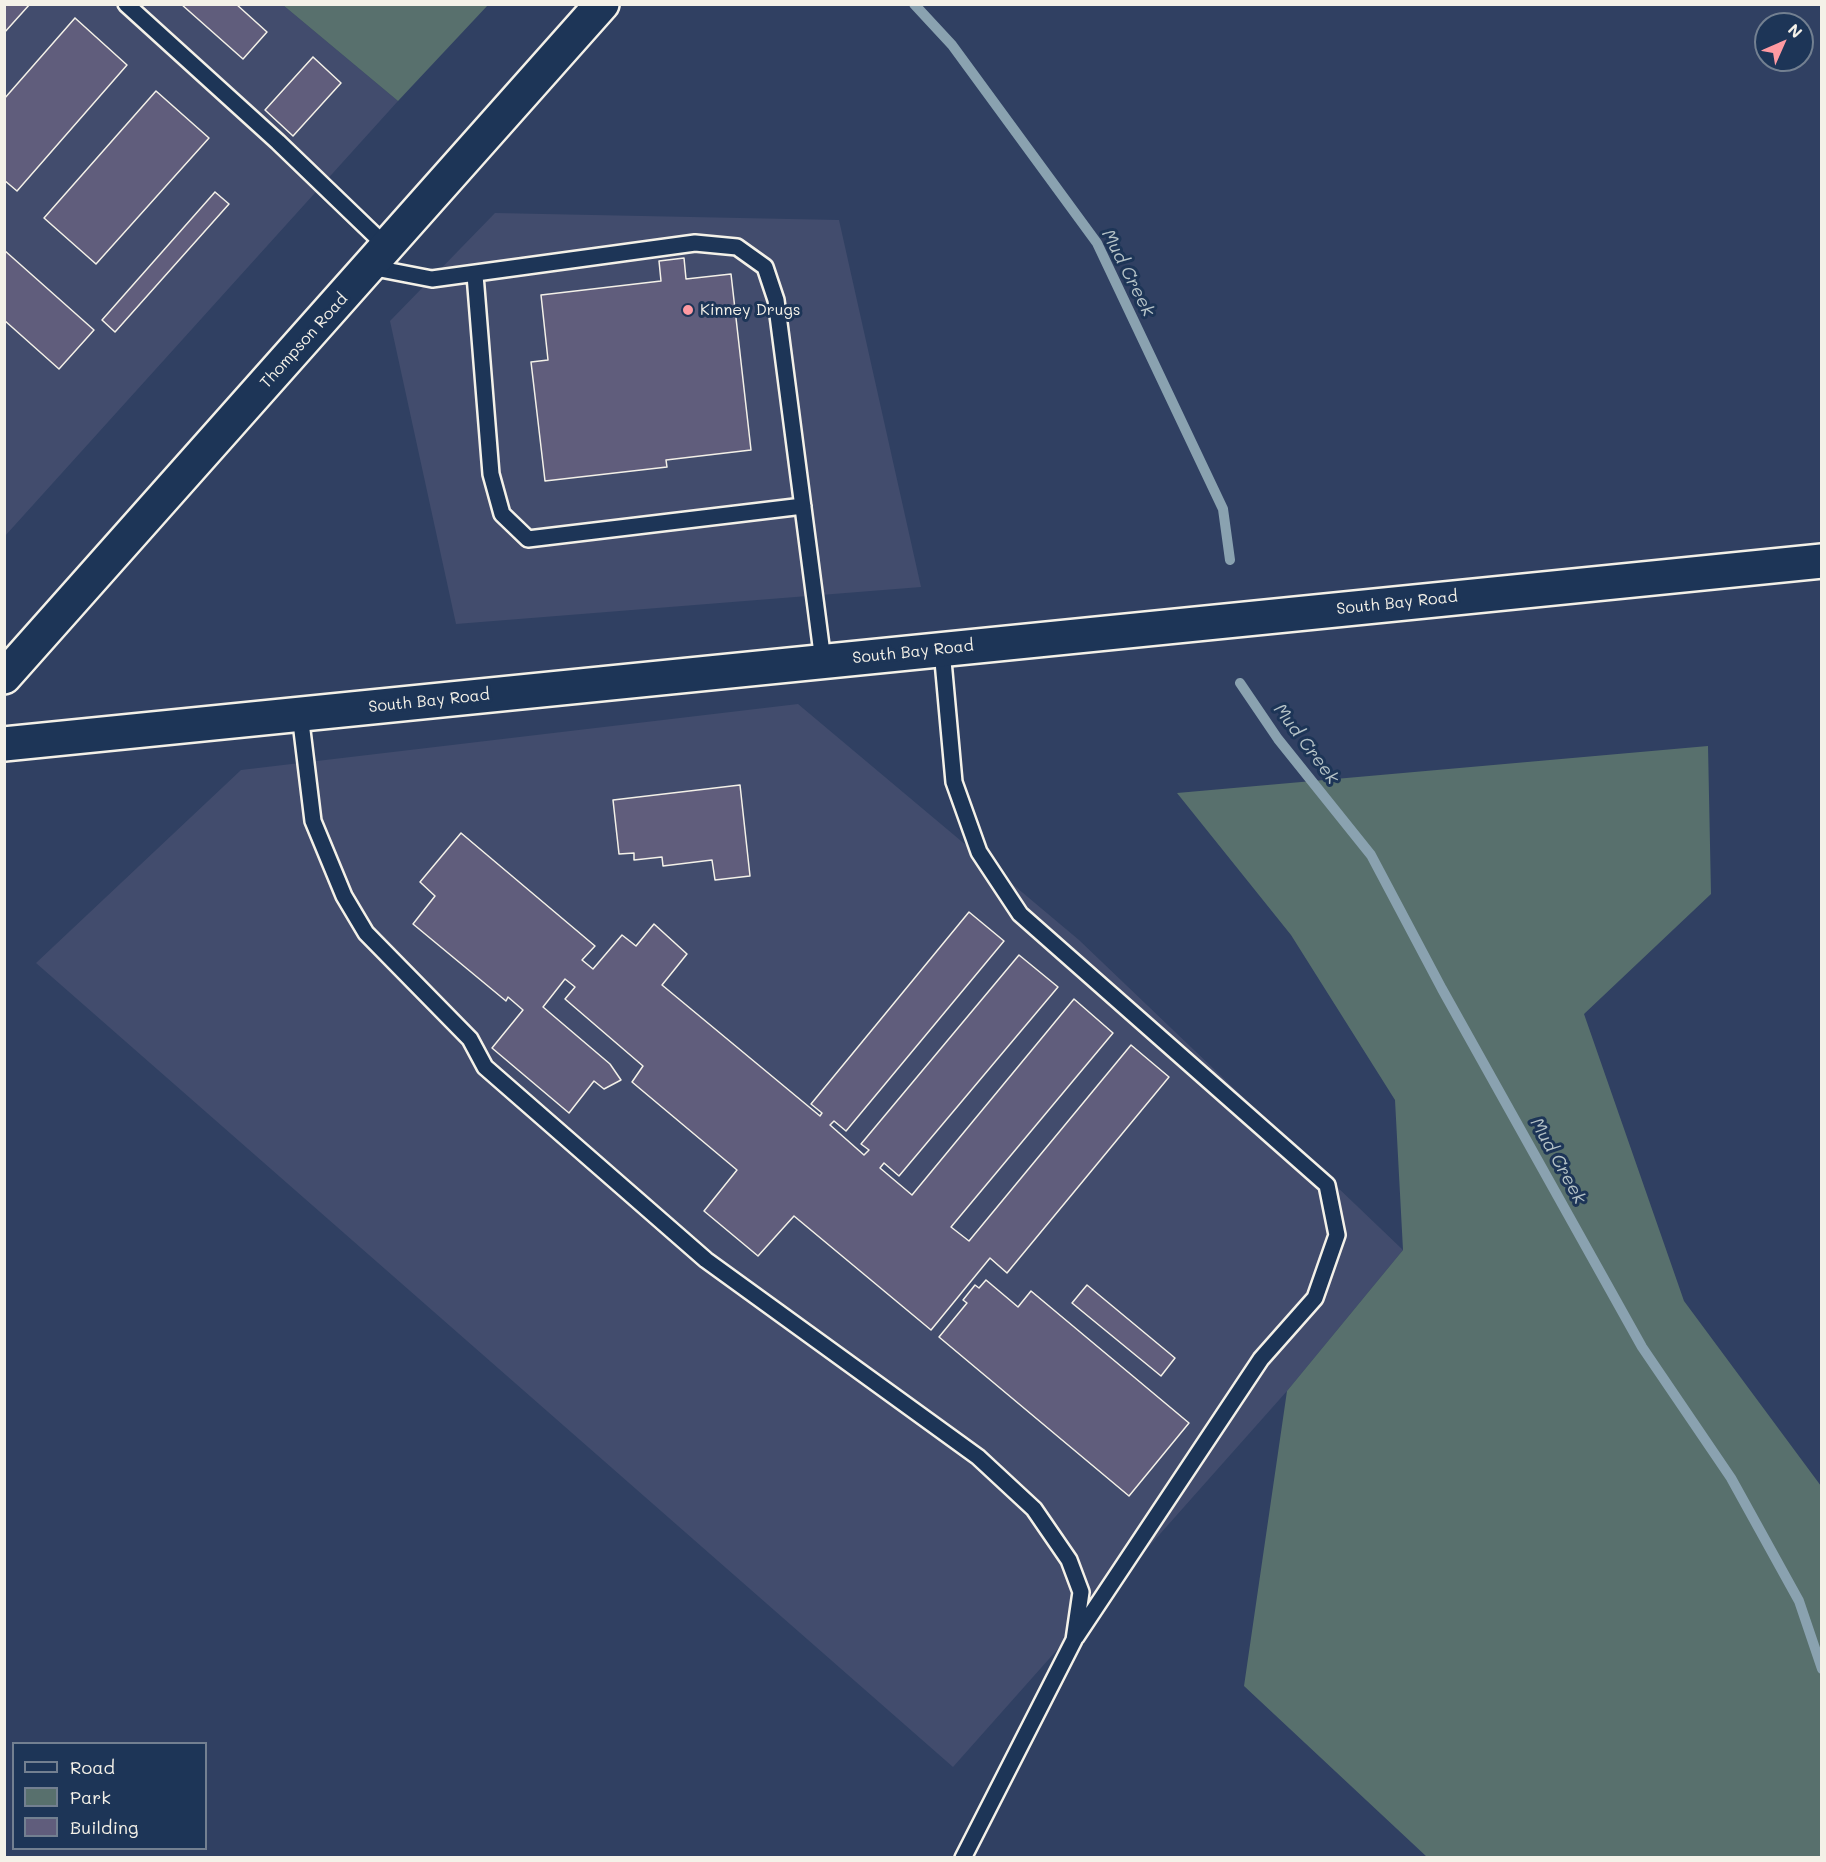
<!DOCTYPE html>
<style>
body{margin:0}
#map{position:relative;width:1826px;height:1862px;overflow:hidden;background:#304062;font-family:Mali,sans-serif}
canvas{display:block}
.frame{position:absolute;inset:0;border:6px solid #f4f1e8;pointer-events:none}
.legend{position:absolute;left:12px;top:1742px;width:195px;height:108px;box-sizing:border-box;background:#1d3557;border:2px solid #738091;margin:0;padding:8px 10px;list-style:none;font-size:18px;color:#f4f1e8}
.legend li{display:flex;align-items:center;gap:12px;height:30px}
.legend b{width:30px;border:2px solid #738091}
.north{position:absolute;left:1754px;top:12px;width:60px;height:60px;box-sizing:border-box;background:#1d3557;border:2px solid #738091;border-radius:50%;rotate:45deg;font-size:16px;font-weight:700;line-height:24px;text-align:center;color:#f4f1e8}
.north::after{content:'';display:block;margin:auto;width:21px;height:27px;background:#ff9aa2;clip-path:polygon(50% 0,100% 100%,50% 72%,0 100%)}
</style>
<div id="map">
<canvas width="1826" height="1862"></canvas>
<div class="frame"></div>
<ul class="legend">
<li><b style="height:8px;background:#1d3557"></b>Road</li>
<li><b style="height:16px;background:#58706d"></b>Park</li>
<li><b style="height:16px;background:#605d7c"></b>Building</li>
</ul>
<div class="north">N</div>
</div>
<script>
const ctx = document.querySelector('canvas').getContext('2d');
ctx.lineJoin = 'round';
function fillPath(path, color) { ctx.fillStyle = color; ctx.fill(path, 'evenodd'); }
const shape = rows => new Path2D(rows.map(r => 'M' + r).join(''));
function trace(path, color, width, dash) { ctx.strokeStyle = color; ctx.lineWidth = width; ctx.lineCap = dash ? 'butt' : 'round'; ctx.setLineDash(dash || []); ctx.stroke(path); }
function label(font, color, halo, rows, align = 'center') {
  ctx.font = font + ' Mali,sans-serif'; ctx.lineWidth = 6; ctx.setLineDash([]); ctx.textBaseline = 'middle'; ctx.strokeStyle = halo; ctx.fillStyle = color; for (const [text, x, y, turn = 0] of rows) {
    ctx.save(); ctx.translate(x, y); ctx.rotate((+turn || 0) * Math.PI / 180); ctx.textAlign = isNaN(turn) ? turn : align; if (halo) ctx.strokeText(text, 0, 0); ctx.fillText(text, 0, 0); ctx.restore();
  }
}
const built = shape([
 [5,5,283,5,398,101,5,536],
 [495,213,839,220,921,587,456,624,390,321],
 [798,704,1079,940,1403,1250,1287,1391,953,1767,36,963,241,770]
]);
const green = shape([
 [283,5,488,5,398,101],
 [1708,746,1711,894,1584,1014,1684,1301,1821,1486,1821,1857,1427,1857,1244,1686,1287,1391,1403,1250,1395,1100,1291,935,1177,793]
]);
const stream = shape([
 [914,4,952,45,1097,243,1223,509,1230,560],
 [1240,683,1278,739,1371,855,1442,989,1642,1347,1731,1478,1799,1601,1822,1669]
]);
const building = shape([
 [4,4,30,4,4,33,4,4],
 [181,4,236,4,267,32,243,59,181,4],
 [75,18,127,65,17,191,4,180,4,99,75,18],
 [313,57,341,83,293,136,265,110,313,57],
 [156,91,209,138,96,264,44,218,156,91],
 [215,192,229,204,115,332,102,320,215,192],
 [4,250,94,330,59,369,4,320,4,250],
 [684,258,686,279,731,274,751,450,666,460,667,467,545,481,531,362,548,360,541,295,661,281,659,261,684,258],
 [740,785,750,876,715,880,712,860,663,866,662,857,634,860,634,853,619,854,613,800,740,785],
 [461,833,595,946,582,960,593,969,622,935,636,946,654,924,687,954,662,985,820,1116,822,1113,811,1104,969,912,1004,941,846,1131,834,1121,830,1125,864,1155,869,1150,861,1144,1019,955,1058,987,899,1176,884,1163,880,1168,912,1195,1074,999,1113,1033,951,1227,969,1241,1131,1045,1169,1077,1007,1273,990,1258,931,1330,794,1216,758,1256,704,1211,737,1170,632,1082,643,1066,565,999,575,987,565,979,543,1007,610,1064,621,1080,604,1089,594,1081,569,1113,492,1048,523,1010,508,997,506,1001,413,924,435,896,420,882,461,833],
 [986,1280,1018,1307,1031,1291,1189,1423,1129,1496,939,1337,967,1303,963,1300,975,1285,979,1288,986,1280],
 [1087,1285,1175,1358,1161,1376,1072,1303,1087,1285]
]);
const lane = shape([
 [126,4,278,142,387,247],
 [370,267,432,279,695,243,737,247,765,267,776,300,823,661],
 [475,275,491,474,502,514,528,539,803,506],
 [942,650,954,782,979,852,1020,914,1327,1185,1337,1235,1315,1298,1261,1359,1076,1637],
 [300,714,313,821,344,896,366,933,470,1039,485,1067,706,1260,978,1457,1034,1509,1069,1560,1081,1592,1074,1640,963,1858]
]);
const secondary = shape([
 [4,677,602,4],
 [4,744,1822,561]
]);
const markers = [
 [688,310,6,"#ff9aa2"]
];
const poiNames = [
 ["Kinney Drugs",700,310]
];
const streetNames = [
 ["Thompson Road",304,341,-48],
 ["South Bay Road",1397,603,-6],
 ["South Bay Road",913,652,-6],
 ["South Bay Road",429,701,-6]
];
const waterNames = [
 ["Mud Creek",1128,273,63],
 ["Mud Creek",1306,744,53],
 ["Mud Creek",1558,1161,61]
];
fillPath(built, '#424c6d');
fillPath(green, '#58706d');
trace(stream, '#8aa2b0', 10);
fillPath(building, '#605d7c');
trace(building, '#f4f1e8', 1.5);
trace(lane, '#f4f1e8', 20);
trace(secondary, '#f4f1e8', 38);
trace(lane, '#1d3557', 15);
trace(secondary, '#1d3557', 33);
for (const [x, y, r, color] of markers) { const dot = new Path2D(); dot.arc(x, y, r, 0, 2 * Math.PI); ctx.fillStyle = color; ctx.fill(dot); trace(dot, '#1d3557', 2); }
label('16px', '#f4f1e8', '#1d3557', poiNames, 'left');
label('16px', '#f4f1e8', '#1d3557', streetNames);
label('italic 18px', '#b6c3c7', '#1d3557', waterNames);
</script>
